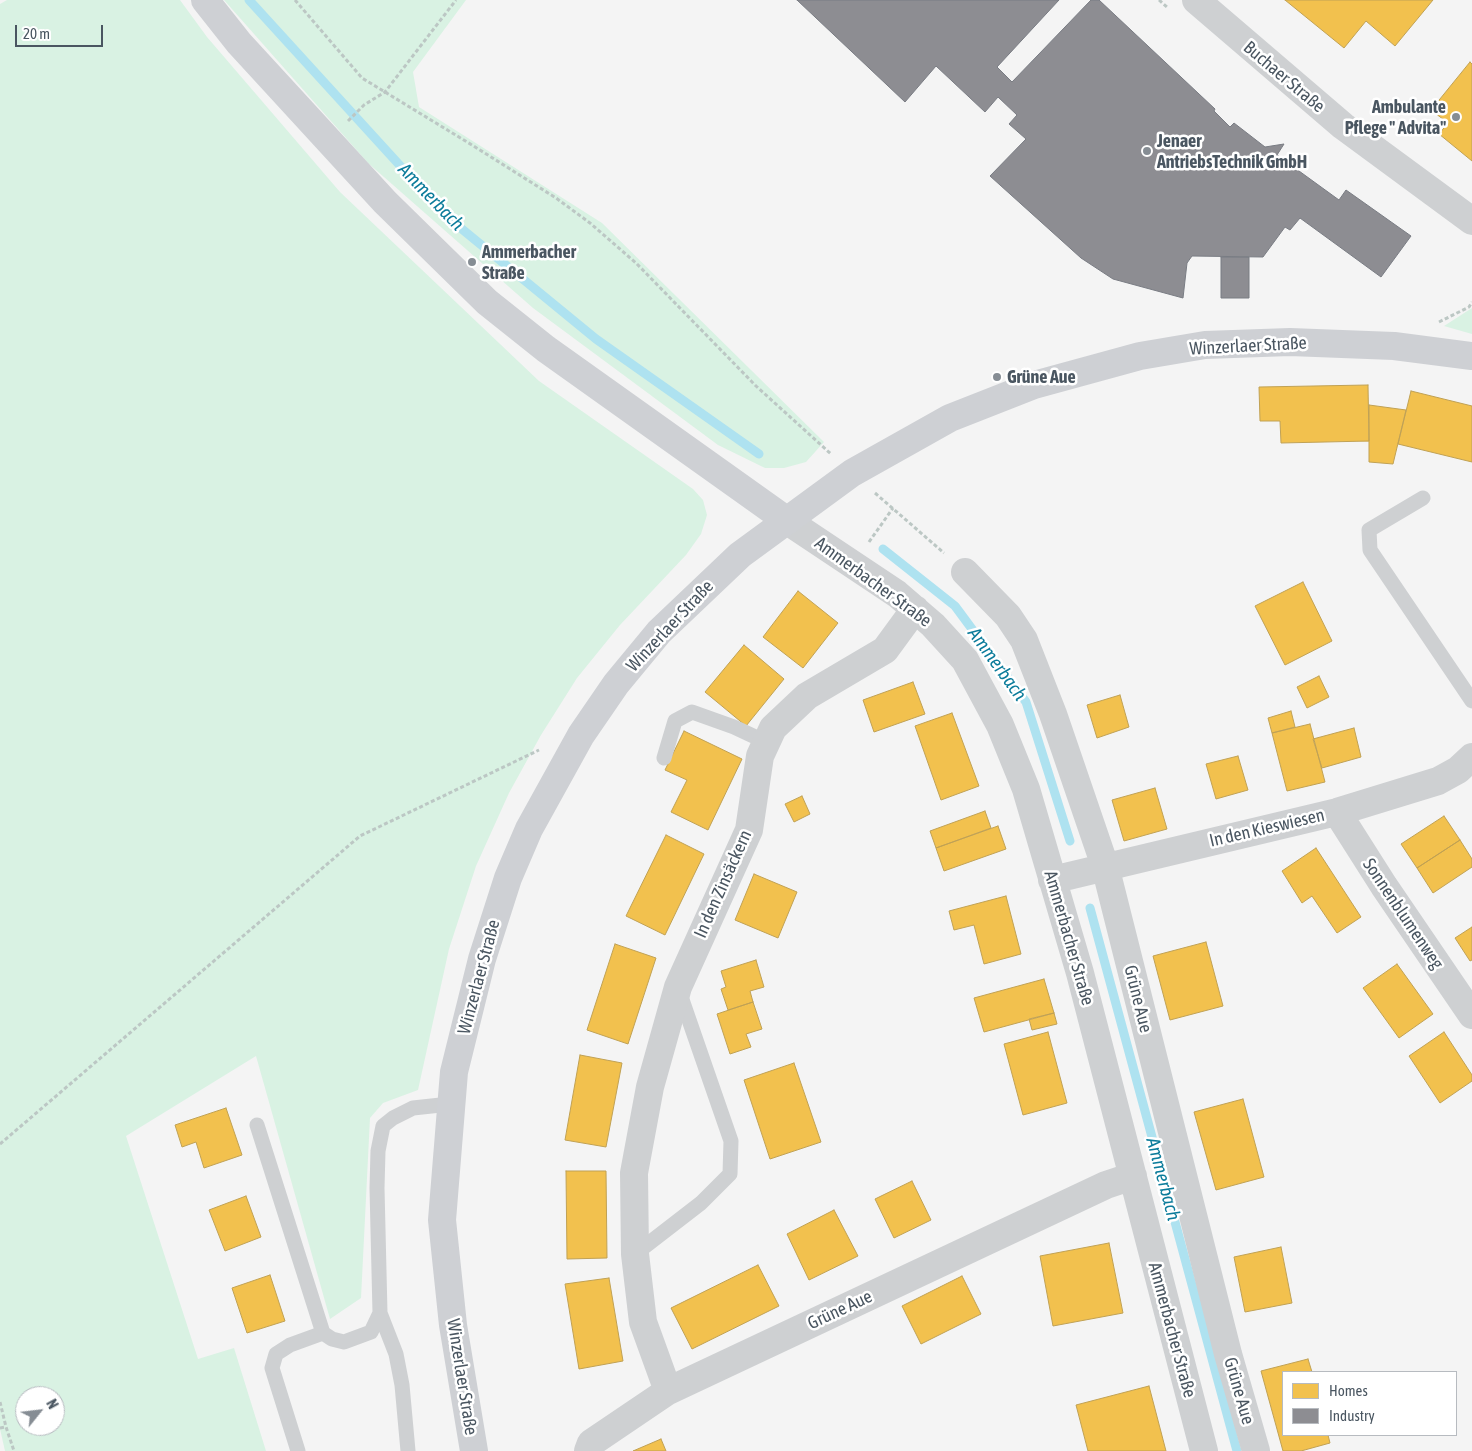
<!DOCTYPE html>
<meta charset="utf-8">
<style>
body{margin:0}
#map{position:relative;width:1472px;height:1451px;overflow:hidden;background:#f4f4f4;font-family:"Asap Condensed",sans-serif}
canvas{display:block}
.legend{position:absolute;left:1282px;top:1371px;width:175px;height:65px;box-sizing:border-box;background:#fff;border:1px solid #b7bbc0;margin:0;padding:6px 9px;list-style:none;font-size:15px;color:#4a5661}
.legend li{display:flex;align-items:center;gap:10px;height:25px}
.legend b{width:25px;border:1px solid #b7bbc0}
.north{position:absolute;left:15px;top:1386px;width:50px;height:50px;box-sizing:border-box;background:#fff;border:1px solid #b7bbc0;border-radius:50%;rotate:61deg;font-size:14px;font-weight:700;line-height:20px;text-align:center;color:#4a5661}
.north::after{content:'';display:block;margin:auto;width:18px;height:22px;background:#868d94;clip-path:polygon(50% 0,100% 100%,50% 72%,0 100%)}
.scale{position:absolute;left:15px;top:25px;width:88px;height:22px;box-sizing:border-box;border:2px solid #4a5661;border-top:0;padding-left:6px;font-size:15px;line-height:18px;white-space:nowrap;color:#4a5661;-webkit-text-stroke:4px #fff;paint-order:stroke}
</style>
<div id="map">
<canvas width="1472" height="1451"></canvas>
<ul class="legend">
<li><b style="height:14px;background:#f2c14e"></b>Homes</li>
<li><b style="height:14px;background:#8d8d92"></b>Industry</li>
</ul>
<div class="north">N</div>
<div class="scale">20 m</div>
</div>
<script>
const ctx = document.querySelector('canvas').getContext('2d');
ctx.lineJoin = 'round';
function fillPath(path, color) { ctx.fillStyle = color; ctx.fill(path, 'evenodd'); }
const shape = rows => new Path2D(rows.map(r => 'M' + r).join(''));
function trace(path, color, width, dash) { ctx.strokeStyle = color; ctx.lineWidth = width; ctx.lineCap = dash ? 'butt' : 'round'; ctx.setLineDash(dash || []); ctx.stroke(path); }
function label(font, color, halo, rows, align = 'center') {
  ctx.font = font + ' "Asap Condensed",sans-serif'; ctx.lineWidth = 5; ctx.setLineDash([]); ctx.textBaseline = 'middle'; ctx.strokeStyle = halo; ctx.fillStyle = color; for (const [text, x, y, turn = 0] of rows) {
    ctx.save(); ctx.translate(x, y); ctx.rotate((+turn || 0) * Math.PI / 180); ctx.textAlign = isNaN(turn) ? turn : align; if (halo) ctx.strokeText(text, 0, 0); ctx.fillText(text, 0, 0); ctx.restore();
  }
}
const green = shape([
 [7,0,180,0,207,37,340,192,539,381,693,489,703,500,707,515,701,534,686,555,620,625,577,678,541,735,509,793,476,866,449,949,418,1090,383,1103,370,1118,361,1298,330,1319,256,1056,126,1136,198,1359,234,1348,266,1451,5,1451,0,1429,0,4],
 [25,1396,55,1396,55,1426,25,1426],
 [224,0,466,0,413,72,419,107,602,223,824,442,806,462,784,468,765,468,718,445,533,308,368,163],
 [1472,308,1472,334,1444,326]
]);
const homes = shape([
 [1285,0,1433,0,1395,46,1366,21,1344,48,1285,0],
 [1470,62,1472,64,1472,161,1439,134,1448,123,1431,110,1470,62],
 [1368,385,1369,441,1281,443,1280,421,1260,421,1259,387,1368,385],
 [1411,391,1472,406,1472,462,1398,444,1411,391],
 [1369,405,1406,410,1393,464,1369,462,1369,405],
 [1303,582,1332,641,1285,665,1255,606,1303,582],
 [798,591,838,623,803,668,763,637,798,591],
 [744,645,784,679,746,726,705,692,744,645],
 [1319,676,1329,697,1307,708,1297,687,1319,676],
 [913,682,925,714,874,732,863,700,913,682],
 [1120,695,1129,727,1097,738,1087,705,1120,695],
 [1291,711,1295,727,1272,733,1268,718,1291,711],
 [952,713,979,786,941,800,915,726,952,713],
 [1310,724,1325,782,1287,791,1272,733,1310,724],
 [1354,728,1361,757,1322,768,1313,739,1354,728],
 [684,731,742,759,708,830,671,812,687,780,665,770,684,731],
 [1238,756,1248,790,1216,799,1206,764,1238,756],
 [1155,788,1167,829,1124,841,1112,800,1155,788],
 [802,796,810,814,794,822,785,804,802,796],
 [985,811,991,828,936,848,930,831,985,811],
 [1444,816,1460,840,1417,868,1401,844,1444,816],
 [998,826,1006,849,944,871,936,848,998,826],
 [666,835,704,854,665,935,626,916,666,835],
 [1460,840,1472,859,1472,867,1433,893,1417,868,1460,840],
 [1316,848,1361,917,1337,933,1312,896,1302,903,1282,871,1316,848],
 [754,874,797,892,778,938,735,920,754,874],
 [1006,896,1021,954,984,964,974,925,954,930,949,911,1006,896],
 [1472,927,1472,960,1470,961,1455,938,1472,927],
 [1206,942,1223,1006,1170,1020,1153,956,1206,942],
 [615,944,656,958,628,1044,587,1030,615,944],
 [756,960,764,987,750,991,753,1002,728,1010,721,989,726,987,721,971,756,960],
 [1397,964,1433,1014,1399,1038,1363,988,1397,964],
 [1044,979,1054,1013,984,1032,974,998,1044,979],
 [753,1002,762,1029,746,1034,751,1047,730,1054,717,1014,753,1002],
 [1054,1013,1057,1024,1032,1030,1029,1019,1054,1013],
 [1048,1032,1067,1103,1023,1115,1004,1044,1048,1032],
 [1444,1032,1472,1075,1472,1081,1440,1103,1409,1056,1444,1032],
 [580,1055,622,1063,606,1147,565,1140,580,1055],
 [794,1063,821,1142,770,1159,744,1080,794,1063],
 [1243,1099,1264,1177,1216,1190,1194,1112,1243,1099],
 [226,1108,242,1155,204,1168,196,1142,182,1147,175,1125,226,1108],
 [566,1171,606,1171,607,1258,567,1259,566,1171],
 [912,1181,931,1220,894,1238,875,1199,912,1181],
 [246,1196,261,1237,225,1251,209,1210,246,1196],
 [834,1210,858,1256,809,1280,787,1234,834,1210],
 [1109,1243,1123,1313,1053,1326,1040,1256,1109,1243],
 [1281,1247,1292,1303,1245,1312,1234,1257,1281,1247],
 [758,1265,779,1306,692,1349,671,1308,758,1265],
 [270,1275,285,1321,247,1333,232,1288,270,1275],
 [962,1276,981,1314,921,1344,902,1306,962,1276],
 [609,1278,623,1361,579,1369,565,1284,609,1278],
 [1308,1359,1312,1372,1283,1372,1283,1435,1328,1435,1330,1443,1301,1451,1283,1451,1261,1371,1308,1359],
 [1149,1386,1166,1451,1088,1451,1076,1405,1149,1386],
 [661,1439,666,1451,633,1451,661,1439]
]);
const industry = shape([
 [797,0,1059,0,997,67,1012,82,1091,0,1099,0,1215,109,1214,111,1230,127,1234,123,1265,147,1284,144,1277,155,1339,200,1346,190,1411,236,1381,277,1300,218,1290,230,1285,227,1263,257,1192,256,1187,263,1183,298,1113,279,1081,258,990,176,1026,139,1009,124,1017,115,998,97,985,112,936,66,905,102,797,0],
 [1221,257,1249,257,1249,298,1221,298,1221,257]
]);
const stream = shape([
 [249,0,446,216,596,339,759,454],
 [883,549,955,606,1026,702,1070,841],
 [1090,908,1237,1451]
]);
const path = shape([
 [295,0,362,78,472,145,556,198,590,223,636,263,756,386,831,454],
 [1159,0,1168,8],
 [348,121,364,105,385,92,456,0],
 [1439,322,1469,307,1472,302],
 [875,493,944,553],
 [869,542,893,508],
 [0,1144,360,836,539,750],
 [0,1402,6,1427,14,1451],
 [0,1428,6,1427]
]);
const service = shape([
 [1423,498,1369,530,1370,550,1472,701],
 [664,758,675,721,692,712,734,727,766,742],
 [257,1125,323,1333,332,1339,344,1342,371,1332,380,1313,377,1188,378,1151,383,1126,393,1118,413,1108,450,1104],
 [635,1254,701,1203,730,1174,731,1141,679,991],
 [380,1313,396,1354,402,1385,408,1451],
 [298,1451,272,1368,276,1354,290,1345,323,1333]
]);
const minor = shape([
 [1196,0,1343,126,1472,221],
 [786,520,897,594,933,625,965,660,1000,725,1026,789,1080,973,1204,1451],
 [965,572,1008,616,1024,640,1053,714,1105,866,1228,1354,1256,1451],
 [1337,812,1384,886,1472,1015],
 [1052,880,1337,812,1438,781,1458,770,1472,757],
 [668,1391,643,1322,635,1254,634,1173,650,1087,678,987,749,830,760,756,773,728,807,696,885,650,915,609],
 [588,1451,591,1443,668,1391,1106,1185,1133,1176]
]);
const secondary = shape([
 [205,0,239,43,385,202,487,302,546,349,786,520],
 [474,1451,453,1325,442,1220,454,1072,482,959,508,878,529,829,581,735,616,684,659,632,740,555,852,473,950,418,1034,385,1140,356,1205,345,1290,342,1394,346,1472,356]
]);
const markers = [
 [1456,117,5,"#868d94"],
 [1147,151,5,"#868d94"],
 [472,262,5,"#868d94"],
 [997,377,5,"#868d94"]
];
const streetNames = [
 ["Buchaer Straße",1284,77,40],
 ["Winzerlaer Straße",1248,346,-3],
 ["Ammerbacher Straße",873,582,36],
 ["Winzerlaer Straße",670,626,-47],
 ["In den Kieswiesen",1267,828,-13],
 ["In den Zinsäckern",723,884,-66],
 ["Sonnenblumenweg",1403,914,56],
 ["Ammerbacher Straße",1069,938,74],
 ["Winzerlaer Straße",479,977,-75],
 ["Grüne Aue",1138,999,76],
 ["Grüne Aue",840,1310,-25],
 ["Ammerbacher Straße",1172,1330,75],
 ["Winzerlaer Straße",462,1377,81],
 ["Grüne Aue",1239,1391,74]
];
const poiNames = [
 ["Ambulante",1446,107,"right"],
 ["Pflege \" Advita\"",1446,128,"right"],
 ["Jenaer",1157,141],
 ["AntriebsTechnik GmbH",1157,162],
 ["Ammerbacher",482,252],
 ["Straße",482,273],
 ["Grüne Aue",1007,377]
];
const waterNames = [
 ["Ammerbach",431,197,46],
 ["Ammerbach",997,664,54],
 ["Ammerbach",1163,1179,75]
];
fillPath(green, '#d9f2e3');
fillPath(homes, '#f2c14e');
trace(homes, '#c0a154', 1);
fillPath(industry, '#8d8d92');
trace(industry, '#797c83', 1);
trace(stream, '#aee2f0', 9);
trace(path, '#bcc7c4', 3, [4, 2.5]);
trace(service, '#ced0d2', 15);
trace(minor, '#ced0d2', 28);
trace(secondary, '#ced0d4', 28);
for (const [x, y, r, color] of markers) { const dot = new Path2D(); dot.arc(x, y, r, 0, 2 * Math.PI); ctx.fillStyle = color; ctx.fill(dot); trace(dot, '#fff', 2); }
label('18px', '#4a5661', '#fff', streetNames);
label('bold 18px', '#4a5661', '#fff', poiNames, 'left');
label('italic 19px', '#0c7c9b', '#fff', waterNames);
</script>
